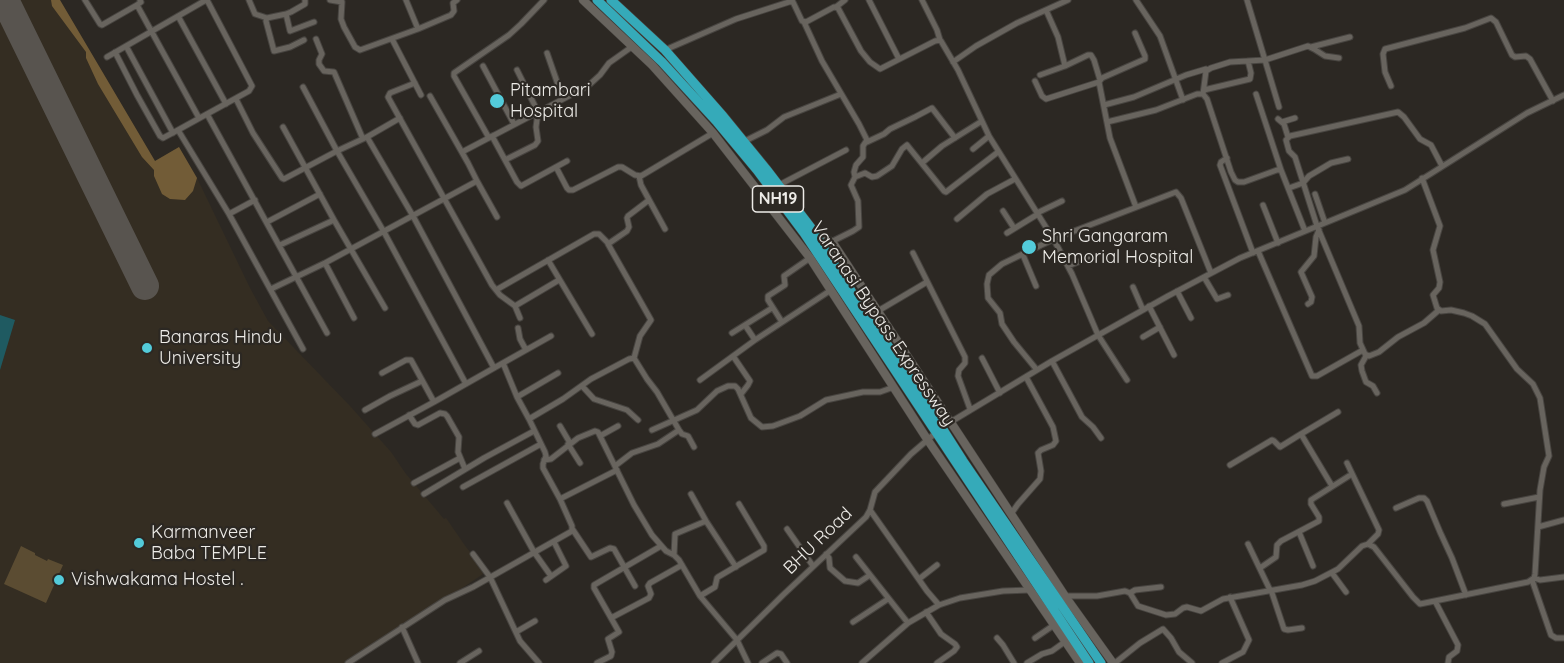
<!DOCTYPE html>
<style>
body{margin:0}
canvas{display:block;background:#2c2823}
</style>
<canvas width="1564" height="663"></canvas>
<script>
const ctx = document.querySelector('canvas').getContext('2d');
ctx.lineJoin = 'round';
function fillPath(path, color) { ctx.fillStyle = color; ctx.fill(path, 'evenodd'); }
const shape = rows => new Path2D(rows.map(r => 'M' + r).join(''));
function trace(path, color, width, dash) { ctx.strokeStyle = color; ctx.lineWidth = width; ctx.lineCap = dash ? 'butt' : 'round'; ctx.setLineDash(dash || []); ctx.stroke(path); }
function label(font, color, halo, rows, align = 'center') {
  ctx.font = font + ' Quicksand,sans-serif'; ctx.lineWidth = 4.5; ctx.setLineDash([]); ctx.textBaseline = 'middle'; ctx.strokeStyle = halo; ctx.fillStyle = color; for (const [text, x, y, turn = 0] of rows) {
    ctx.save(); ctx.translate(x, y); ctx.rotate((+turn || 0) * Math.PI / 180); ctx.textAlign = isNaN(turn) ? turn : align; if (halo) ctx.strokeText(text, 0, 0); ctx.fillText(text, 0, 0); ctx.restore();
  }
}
const built = shape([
 [0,0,60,0,155,161,179,147,197,178,250,288,268,321,350,406,391,452,406,474,444,519,446,518,466,547,486,572,350,663,0,663]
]);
const green = shape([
 [21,546,35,553,35,555,47,561,48,559,63,565,46,603,4,584]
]);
const forest = shape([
 [51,0,60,0,155,161,179,147,197,178,193,191,185,200,170,199,162,194,154,176,154,170,142,157,98,84,86,58,86,52,52,6]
]);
const water = shape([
 [0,315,15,320,0,370]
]);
const runway = shape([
 [5,0,145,286]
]);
const street = shape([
 [85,0,100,24,102,25,137,5],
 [140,0,141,2,137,5,199,118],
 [207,0,252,86,249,91,207,114],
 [249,0,255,14,267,18],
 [330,0,342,2,341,19,344,27,355,47,360,50,418,29,406,0],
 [792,0,802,21,806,22,834,7,838,8,861,51,870,62,880,69,935,41,940,40,941,41,958,70,989,136,1054,240,1072,274,1098,335,1127,380],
 [869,0,899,59],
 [922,0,937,30,940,40],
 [1136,0,1160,36,1183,100],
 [1247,0,1279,107],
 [836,7,845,0],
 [1046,10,1058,37,1065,66,1088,55,1091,55,1094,60,1100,80],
 [286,14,290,31,314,22],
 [178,16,226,104],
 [804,22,822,61,859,124,867,140,863,146,863,157,856,165,854,172,855,177,851,185,858,201,859,227,853,231,831,242],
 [418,29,451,15,454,11,453,3,457,0],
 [1135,33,1145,56,1145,59,1102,78,1099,82,1110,138,1136,207],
 [316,39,322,54,319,60,319,64,324,71,334,72,363,139],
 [392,39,421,95],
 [304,40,290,47,274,51,266,21,267,18,286,14,291,12,305,4,305,0],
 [126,46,173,133],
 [1311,47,1350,37],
 [665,50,736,19,792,1],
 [115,52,137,95,160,136,163,138,178,130],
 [547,53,563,99],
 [107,57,206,0],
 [953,62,976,46,1017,23,1068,0],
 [483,66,514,124],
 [1040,75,1065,66],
 [1035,81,1042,96,1046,99,1099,82],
 [415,83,390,93,388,97,492,285,500,295,515,306,520,318],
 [1391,86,1385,72,1383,54,1385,49,1465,28,1491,18,1496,22,1512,55,1515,57,1526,56,1530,59,1553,101],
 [303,87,337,151,384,232,466,384],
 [1204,90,1250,79,1251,73,1248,61],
 [1203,94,1206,71,1211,68,1230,62,1265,60,1308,46,1314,49,1325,56,1339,58],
 [1256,94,1281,170],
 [236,99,253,133,282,178,284,179,337,151,367,137,413,216,494,368,434,402,411,360,406,360,382,373],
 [1104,105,1134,97,1186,75,1206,69],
 [1278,119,1284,124,1288,137],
 [1107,122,1156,110,1197,94,1203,94,1207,99,1231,172,1235,180,1238,182,1244,182,1277,170,1281,170,1305,231],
 [1282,122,1295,118],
 [283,127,334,220],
 [492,136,517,182,521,186,567,161],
 [367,137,400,118],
 [489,138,454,76,454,73,509,35,521,24,544,0],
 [745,141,767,130,784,117,841,94],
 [867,142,884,134,890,129,915,117,932,108,955,138],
 [973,149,989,136],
 [462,152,588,86,600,75,609,63,633,46],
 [1227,158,1221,162,1220,165,1253,253],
 [505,160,535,145,538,141,536,127,538,112,517,70],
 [922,163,942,146,982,121],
 [556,167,567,188,569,190,573,190,618,167,622,167,635,175,641,176,713,133],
 [639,176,641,185,665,229],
 [855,177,865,173,872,177,877,176,892,166,902,149,907,145,944,191,946,192,998,152],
 [477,181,497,217],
 [779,185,846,150],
 [1289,188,1303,183,1309,176,1331,163,1348,159],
 [1315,194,1325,223],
 [1263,205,1278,243],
 [1003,211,1014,228],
 [1037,213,1062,201],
 [229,214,255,200],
 [957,219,987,194,1015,179],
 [267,222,320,194],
 [1007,233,1038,214],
 [280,245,334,220,385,308],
 [1258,251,1312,376,1317,376,1363,350],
 [913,253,965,357,965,363,959,370,958,376,970,409],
 [1023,255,1036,286],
 [548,260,592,334],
 [325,263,354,318],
 [1068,266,1093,256],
 [1204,277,1217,299,1228,295],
 [1133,287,1143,310],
 [271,289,325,263,477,181,468,163,430,96],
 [496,290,594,234,599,234,608,243],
 [1177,291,1191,318],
 [1308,304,1311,302,1312,297,1301,272,1314,256,1316,237,1319,230],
 [515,306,559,280],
 [1149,306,1174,355],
 [1439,310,1424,323,1398,337,1379,352,1369,356,1365,354,1360,343,1359,326,1317,226,1295,157,1289,151,1286,140,1290,136,1398,112,1404,117,1420,139,1431,145,1442,166],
 [878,311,927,282],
 [782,322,768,300,768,296,785,285,784,276,810,258],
 [745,325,755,340],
 [518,328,520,339,526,350],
 [732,333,772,308],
 [1143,337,1160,327],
 [303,349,229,214,178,130,207,114,327,333],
 [733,356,750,381,748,385,741,394],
 [1366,356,1361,365,1362,371,1366,382,1373,386,1377,393],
 [634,358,640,336,651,320,608,244,627,231,629,227,627,218,628,216,649,200],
 [982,358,1000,393],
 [1052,361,1082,417,1093,427,1101,438],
 [503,363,517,397,529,419],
 [494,368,551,336],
 [1037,370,1014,342,1002,324,1000,313,988,298,987,284,989,275,1002,264,1056,238,1176,192,1181,198,1211,273],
 [700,380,755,340,831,290],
 [582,386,594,399,627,410,638,420],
 [517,397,558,373],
 [365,410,390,396,422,381],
 [409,415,415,424,418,425,440,413,445,414,447,416,459,437,458,452,465,469],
 [949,423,1052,361,1168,296,1240,258,1405,190,1527,113,1564,95],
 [560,426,570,443],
 [652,430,697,410,717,391,728,386,735,386,738,389,751,418,762,427,773,426,800,416,826,400,863,392,880,392,894,387],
 [375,434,434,402],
 [600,436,618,426],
 [568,444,580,463],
 [544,460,551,459,578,438,595,431,598,432,634,505,652,535,666,551,674,555,679,560,700,596,737,640,748,663],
 [1347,463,1379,530,1378,534,1368,544],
 [1230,465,1272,440,1274,441,1280,447,1301,434],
 [615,466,632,453,658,444,679,430],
 [414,483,460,458],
 [1332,486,1301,434,1338,412],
 [463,487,541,444],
 [424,494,484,458,534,431],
 [691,494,706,521,736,567],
 [560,499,617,470],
 [507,503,534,552,551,576],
 [1504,504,1539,497],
 [1396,508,1419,498,1424,498,1427,501,1440,532,1452,558,1466,595],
 [870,510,927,591,939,605],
 [1011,514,1018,504,1040,479,1041,471,1038,453,1041,450,1053,445,1056,441,1053,427,1026,377],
 [1538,527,1564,520],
 [787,529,813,566],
 [573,530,591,557,610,548,614,549,635,586],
 [1299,532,1313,566],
 [1248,544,1270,590],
 [473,554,490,577,520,641,539,663],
 [826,554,829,558,830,568,845,581,858,583,870,575],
 [674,555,675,534,706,521],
 [856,557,908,623,939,605,960,598,1003,591,1030,590],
 [1260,568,1276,557,1277,545,1281,541,1319,521,1319,517,1311,504,1311,500,1352,474],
 [1332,573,1346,592],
 [1534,578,1540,580,1564,577],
 [919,579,937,565],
 [546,580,566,566,554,542],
 [1532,580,1551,635,1556,638,1564,638],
 [1271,590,1284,629,1288,630,1302,628],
 [1130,593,1135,590,1161,587],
 [700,596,715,587,717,578,718,577,764,550,764,546,739,504],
 [1065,596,1097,596,1125,591,1130,593,1138,606,1166,615,1175,614,1183,608,1187,607,1201,611,1223,599,1302,585,1315,581,1338,569,1362,546,1368,544,1374,547,1413,597,1420,604,1528,582,1534,578,1535,574,1540,490,1544,467,1549,456,1540,398,1533,384,1517,369,1485,324,1472,316,1464,313,1451,310,1441,311,1437,308,1433,295,1439,288,1440,282,1433,250,1440,226,1422,178],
 [1435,601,1458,645,1457,651,1449,657,1448,663],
 [926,612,941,634,955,644,957,647,954,651,937,663],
 [611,618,649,598,651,594,648,586,650,583,682,565],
 [853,622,888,599],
 [402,627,418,663],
 [516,632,535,621],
 [997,638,1003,645,1014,663],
 [1035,638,1054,625],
 [348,663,445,600,473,587,572,531,572,526,560,499,543,468,543,464,546,456,545,452,529,419,563,399,591,379,629,359,634,358,647,379,657,392,679,430,682,434,688,436,694,447],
 [460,663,479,651],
 [597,663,611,656,612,652,608,639,619,632,594,588,594,585,661,546],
 [714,663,783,595,866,517,870,510,875,492,911,454,932,436],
 [762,663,777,653,781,654,787,663],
 [862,663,908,623],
 [1027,663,1042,654,1052,651,1066,641],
 [1115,663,1140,643,1163,629,1171,638,1179,652,1192,663],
 [1222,663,1243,652,1249,640,1230,597]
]);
const secondary = shape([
 [583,0,652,65,713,133,810,258,927,439,1080,663],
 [813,230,833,243,1065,596,1113,663]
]);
const highway = shape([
 [597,0,662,62,717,122,757,170,804,233,1089,663],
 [611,0,665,50,723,116,767,170,812,229,853,294,912,381,963,461,1101,663]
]);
const markers = [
 [497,101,8,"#53cbda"],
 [1029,247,8,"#53cbda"],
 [147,348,6,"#53cbda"],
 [139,543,6,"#53cbda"],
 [59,580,6,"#53cbda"]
];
const shields = [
 [778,199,51]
];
const shieldNames = [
 ["NH19",778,199]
];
const poiNames = [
 ["Pitambari",510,91],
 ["Hospital",510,112],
 ["Shri Gangaram",1042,237],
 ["Memorial Hospital",1042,258],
 ["Banaras Hindu",159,338],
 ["University",159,359],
 ["Karmanveer",151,533],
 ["Baba TEMPLE",151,554],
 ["Vishwakama Hostel .",71,580]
];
const streetNames = [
 ["Varanasi Bypass Expressway",883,324,56],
 ["BHU Road",818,541,-44]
];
fillPath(built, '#342d22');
fillPath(green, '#5b4c32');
fillPath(forest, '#725c37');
fillPath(water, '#1f5a61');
trace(runway, '#58544f', 28);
trace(street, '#484541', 7);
trace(secondary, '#484541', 9);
trace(highway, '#484541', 10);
trace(street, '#68645e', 5);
trace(secondary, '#68645e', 8);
trace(highway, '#35aab9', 9);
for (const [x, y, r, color] of markers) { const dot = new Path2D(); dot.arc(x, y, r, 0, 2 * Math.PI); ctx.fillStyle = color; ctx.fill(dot); trace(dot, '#2c2823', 2); }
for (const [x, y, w] of shields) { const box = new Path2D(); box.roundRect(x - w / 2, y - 13, w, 26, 4.5); ctx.fillStyle = '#2c2823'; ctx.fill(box); trace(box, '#edebe7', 1.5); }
label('bold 16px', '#edebe7', null, shieldNames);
label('18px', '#edebe7', '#2c2823', poiNames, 'left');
label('18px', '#edebe7', '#2c2823', streetNames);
</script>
